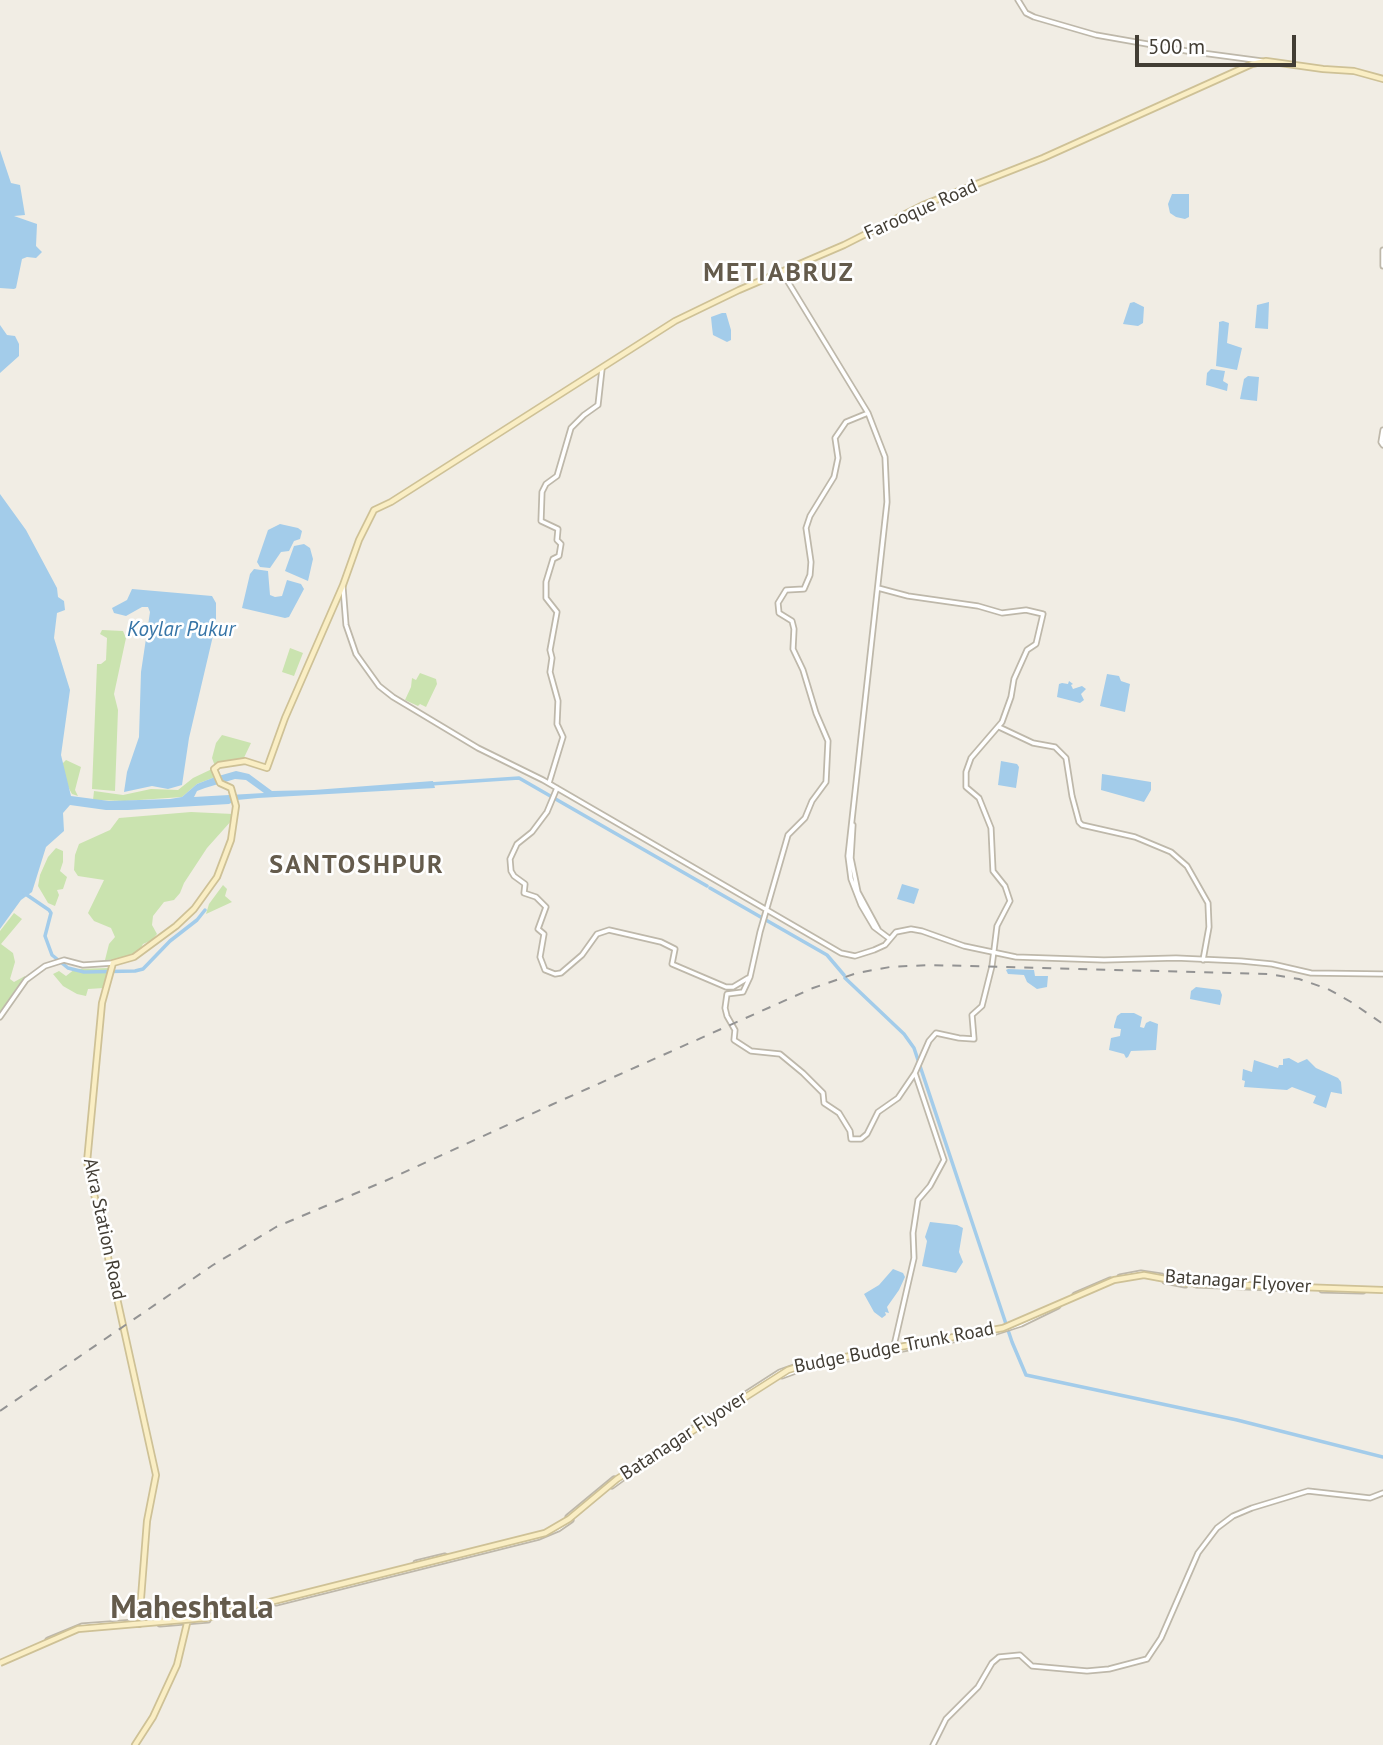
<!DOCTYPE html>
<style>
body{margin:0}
#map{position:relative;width:1383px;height:1745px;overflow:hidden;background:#f1ede4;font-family:"PT Sans",sans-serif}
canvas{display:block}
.scale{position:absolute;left:1135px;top:35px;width:161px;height:32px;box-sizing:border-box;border:4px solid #423d34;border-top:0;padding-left:9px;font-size:21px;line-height:24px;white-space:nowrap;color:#423d34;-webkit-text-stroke:5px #fff;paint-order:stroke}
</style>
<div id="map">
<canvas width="1383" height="1745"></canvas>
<div class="scale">500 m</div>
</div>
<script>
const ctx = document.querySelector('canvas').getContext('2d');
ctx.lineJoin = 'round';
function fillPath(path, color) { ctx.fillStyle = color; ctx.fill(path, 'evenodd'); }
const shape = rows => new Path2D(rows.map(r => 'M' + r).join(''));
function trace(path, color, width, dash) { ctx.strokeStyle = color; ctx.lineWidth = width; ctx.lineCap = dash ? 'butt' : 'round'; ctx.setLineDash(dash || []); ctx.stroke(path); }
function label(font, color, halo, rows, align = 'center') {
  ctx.font = font + ' "PT Sans",sans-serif'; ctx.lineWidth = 5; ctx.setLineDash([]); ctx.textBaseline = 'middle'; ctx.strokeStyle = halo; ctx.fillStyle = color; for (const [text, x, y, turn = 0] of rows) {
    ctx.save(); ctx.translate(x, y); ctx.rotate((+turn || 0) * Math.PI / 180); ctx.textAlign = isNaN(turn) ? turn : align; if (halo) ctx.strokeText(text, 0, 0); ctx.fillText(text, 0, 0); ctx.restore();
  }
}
const green = shape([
 [102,630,123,631,126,638,114,694,118,710,115,791,92,789,97,664,101,664,106,660,107,638,100,634],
 [290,648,303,653,294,676,282,672],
 [420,673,436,679,437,684,426,707,420,704,418,706,405,700,411,687,412,678,416,680],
 [222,735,251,743,241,764,216,769,212,758,216,743],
 [66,760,81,767,75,790,78,796,72,794,66,783,62,764],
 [212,769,215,777,197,784,182,797,125,801,93,800,94,791,123,795,151,789,178,790,193,778],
 [191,812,233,814,232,820,207,848,184,883,180,893,174,900,164,902,153,916,152,925,157,934,152,940,143,944,139,952,127,959,105,960,109,944,115,937,111,928,94,921,88,913,104,880,78,876,74,870,75,855,79,844,110,830,119,818],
 [56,848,63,851,63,862,60,871,67,877,63,889,57,890,59,895,55,906,48,903,38,886,40,875,48,857],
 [223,885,227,889,225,896,232,902,206,914,209,904],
 [14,913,22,919,1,944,13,953,15,962,10,979,14,982,25,976,25,980,16,999,0,1018,0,931],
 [108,968,109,974,104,988,88,989,86,996,77,994,63,986,53,974,59,971,66,976,75,969]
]);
const water = shape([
 [0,150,11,183,20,185,25,215,14,216,37,224,36,246,42,252,36,258,27,257,22,259,16,288,14,289,0,288],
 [1172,194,1189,194,1189,217,1185,219,1176,217,1170,213,1168,204],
 [1134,302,1144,307,1143,323,1138,326,1123,324,1130,303],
 [1269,302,1268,329,1255,328,1257,305],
 [722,313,726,313,731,330,731,340,727,342,713,335,712,327,711,317],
 [1223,321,1229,323,1227,343,1242,348,1237,370,1216,366,1219,326,1219,322],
 [0,325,7,335,15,336,19,344,19,356,0,373],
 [1211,369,1225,371,1223,381,1228,384,1227,391,1206,385,1207,373],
 [1248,376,1259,377,1257,401,1240,399,1244,379],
 [0,494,26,530,57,588,58,597,64,601,65,610,57,613,54,638,70,690,61,755,71,796,109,801,170,799,182,797,197,784,215,777,236,771,249,774,272,791,314,790,433,781,435,788,258,798,237,800,229,804,128,810,106,810,70,805,63,813,64,831,46,847,32,892,21,900,0,929],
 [235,779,246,780,264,793,194,797,197,791,205,788],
 [280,524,298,528,302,531,300,539,294,541,289,551,281,552,270,568,260,567,257,562,268,530],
 [304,544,310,548,313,559,308,581,285,571,294,546],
 [254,569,268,571,270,595,275,597,282,596,287,580,301,584,304,589,289,617,285,618,242,608,250,574],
 [132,589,212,596,216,603,216,623,189,738,182,785,168,789,152,786,124,792,127,772,139,737,141,672,150,612,148,607,142,607,126,616,114,613,112,608,127,600],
 [1107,674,1119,676,1121,681,1130,684,1125,712,1100,706],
 [1069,681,1073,684,1071,685,1073,689,1082,686,1086,689,1081,694,1084,700,1080,703,1057,697,1059,684,1062,683,1068,684],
 [1001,761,1017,764,1019,767,1016,788,998,785],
 [1102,774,1151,782,1151,790,1144,802,1101,790],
 [902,884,919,889,914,904,897,899],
 [1008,969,1034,970,1035,976,1048,976,1047,987,1037,989,1027,982,1024,975,1008,974,1006,970],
 [1196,987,1220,990,1222,995,1220,1005,1190,999,1191,991],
 [1121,1013,1134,1013,1142,1017,1140,1027,1144,1028,1146,1023,1150,1021,1158,1024,1156,1050,1131,1051,1128,1057,1126,1058,1124,1054,1109,1050,1111,1038,1120,1036,1121,1029,1114,1028,1114,1026,1117,1016],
 [1289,1058,1298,1063,1307,1059,1316,1068,1338,1078,1341,1082,1342,1094,1331,1092,1326,1108,1313,1103,1316,1096,1292,1087,1287,1090,1244,1087,1245,1081,1242,1080,1243,1069,1252,1072,1254,1060,1278,1068,1279,1065,1283,1065,1283,1059],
 [930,1222,957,1225,963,1228,959,1252,963,1262,956,1273,922,1266,927,1241,925,1237],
 [893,1269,903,1273,905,1277,899,1290,887,1307,889,1313,885,1312,886,1315,882,1318,874,1312,864,1294,879,1285]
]);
const canal = shape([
 [430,784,519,778,707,886],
 [710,888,827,955,844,975],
 [24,893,49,910,51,913,45,936,52,955,68,968,84,972,135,971,143,969,170,941,197,920,205,910],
 [845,978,904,1034,914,1048,1012,1342,1026,1375,1237,1420,1383,1457]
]);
const tertiary = shape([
 [1018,0,1026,13,1034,17,1096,35,1187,51,1262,61],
 [1383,250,1383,266],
 [782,272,868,413,885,457,887,502,848,856,851,879,861,905,874,927,890,939],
 [868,413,846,422,835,438,838,458,834,477,810,516,806,528,811,562,810,575,804,589,786,590,778,603,779,613,792,621,794,629,793,649,803,670,816,713,828,741,826,782,812,801,805,818,788,835,760,932,750,977,743,992,727,994,725,1008,727,1016,735,1030,734,1040,751,1051,780,1054,803,1073,823,1093,824,1103,839,1113,850,1131,851,1139,861,1139,867,1134,878,1112,898,1098,915,1073],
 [1383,430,1381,442,1383,445],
 [343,587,346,625,356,654,379,686,393,697,478,748,543,780,841,953,855,956,874,950,885,945,896,932,911,929,922,931,964,946,1016,957,1104,960,1176,958,1241,961,1272,964,1311,973,1383,974],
 [878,588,908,596,978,606,1002,613,1026,610,1043,614,1036,644,1027,650,1014,679,1011,697,1002,722,971,758,966,772,966,787,979,798,991,828,993,871,1005,886,1010,901,997,926,992,966,982,1006,972,1015,974,1039,959,1038,936,1033,929,1041,915,1073,944,1160,930,1186,918,1200,913,1233,914,1258,893,1350],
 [999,727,1033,743,1055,747,1066,758,1072,796,1079,822,1082,825,1135,837,1171,852,1187,866,1208,903,1209,927,1203,960],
 [549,783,563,737,557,724,558,701,550,672,552,658,550,650,557,612,546,598,546,582,553,559,559,556,561,544,557,540,558,529,541,521,542,492,546,484,557,476,571,428,584,415,598,405,602,369],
 [557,788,547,812,532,832,517,844,510,859,511,871,514,876,525,884,524,893,536,897,546,907,538,929,544,934,540,957,545,970,555,974,561,973,582,955,597,934,609,930,661,942,675,949,672,964,726,987,733,987,748,978],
 [853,825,851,858,858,892,878,929],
 [0,1017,26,980,45,966,64,960,83,965,113,963],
 [1120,1277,1141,1273,1161,1276],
 [1165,1281,1185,1285],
 [1196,1285,1300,1289],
 [1322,1290,1363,1291],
 [1075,1295,1110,1280],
 [782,1376,809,1366,996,1332,1021,1324,1058,1306],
 [679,1437,780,1372,808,1362],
 [632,1467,649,1456],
 [612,1486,634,1470],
 [568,1517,614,1479],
 [416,1563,445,1556],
 [276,1603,539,1537,558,1529,571,1520],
 [160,1624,208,1620],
 [48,1640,82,1626,163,1620],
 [933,1745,946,1719,978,1687,992,1663,999,1657,1020,1655,1032,1666,1087,1671,1109,1669,1147,1659,1161,1638,1198,1553,1217,1528,1233,1516,1252,1508,1308,1491,1370,1498,1383,1493]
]);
const secondary = shape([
 [139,1624,147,1521,156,1475,87,1162,102,1003,113,963,134,957,176,926,194,909,217,877,231,840,236,806,231,788,220,783,214,769,219,765,245,761,267,768,285,718,343,585,359,540,374,510,391,502,675,321,739,290,844,245,923,205,1043,158,1252,64,1266,61,1323,69,1354,71,1383,79],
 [135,1745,153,1717,177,1665,188,1619]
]);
const rail = shape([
 [0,1411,213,1265,276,1227,385,1181,551,1105,813,988,857,973,890,967,929,965,1268,974,1299,979,1328,989,1351,1002,1383,1024]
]);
const secondaryBridge = shape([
 [0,1663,78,1629,206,1618,545,1533,569,1519,617,1479,788,1370,807,1364,1003,1328,1114,1280,1144,1275,1187,1283,1383,1290]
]);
const streetNames = [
 ["Farooque Road",921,210,-24],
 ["Akra Station Road",104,1229,78],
 ["Batanagar Flyover",1238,1282,4],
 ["Budge Budge Trunk Road",894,1348,-11],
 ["Batanagar Flyover",684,1436,-33]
];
const waterNames = [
 ["Koylar Pukur",181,630]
];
const districtNames = [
 ["METIABRUZ",779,274],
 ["SANTOSHPUR",357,866]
];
const townNames = [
 ["Maheshtala",192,1609]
];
fillPath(green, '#cae3af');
fillPath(water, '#a3ccea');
trace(canal, '#a3ccea', 3.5);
trace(tertiary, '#beb8aa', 7);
trace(secondary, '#cec196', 8);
trace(tertiary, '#fff', 3.5);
trace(secondary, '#faeec4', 4.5);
trace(rail, '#939393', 2, [9, 9]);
trace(secondaryBridge, '#cec196', 8, []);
trace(secondaryBridge, '#faeec4', 4.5);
label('19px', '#423d34', '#fff', streetNames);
label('italic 21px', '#3674a6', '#fff', waterNames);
ctx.letterSpacing = '2px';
label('bold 26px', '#645b4c', '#fff', districtNames);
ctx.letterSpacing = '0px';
label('bold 33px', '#645b4c', '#fff', townNames);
</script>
